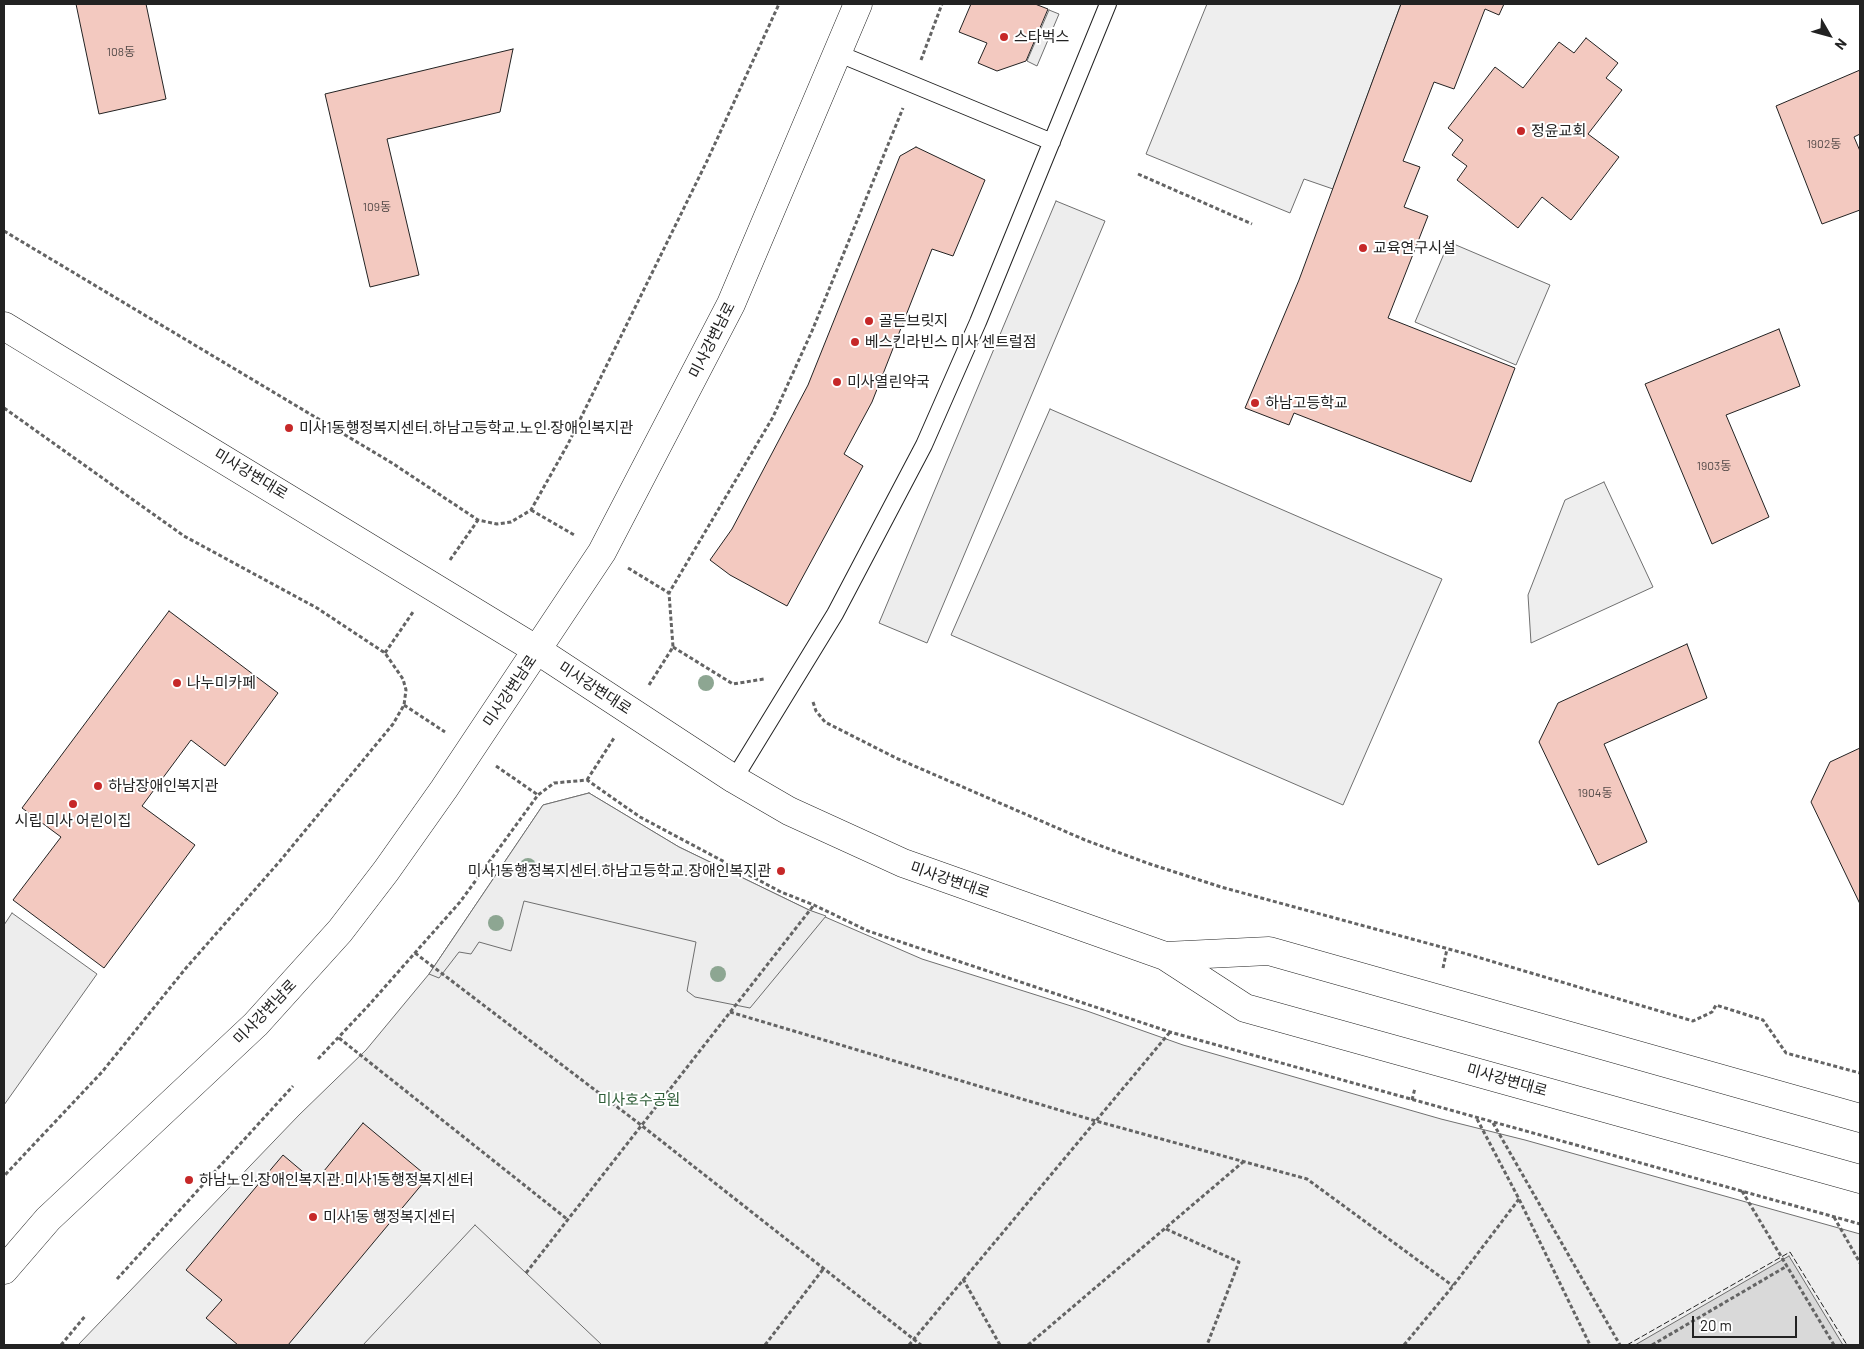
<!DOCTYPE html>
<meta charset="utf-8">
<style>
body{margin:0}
#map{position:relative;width:1864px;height:1349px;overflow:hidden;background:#fff;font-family:Barlow,sans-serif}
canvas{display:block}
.frame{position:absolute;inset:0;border:5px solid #222;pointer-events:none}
.north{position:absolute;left:1804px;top:10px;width:50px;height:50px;-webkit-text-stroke:4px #fff;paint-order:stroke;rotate:128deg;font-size:14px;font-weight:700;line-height:20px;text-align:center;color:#222}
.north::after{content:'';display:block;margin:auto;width:18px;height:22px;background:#222;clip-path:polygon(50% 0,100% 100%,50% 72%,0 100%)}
.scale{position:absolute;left:1692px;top:1316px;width:105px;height:22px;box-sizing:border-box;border:2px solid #222;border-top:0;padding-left:6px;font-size:15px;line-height:18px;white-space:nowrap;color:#222;-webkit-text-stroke:4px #fff;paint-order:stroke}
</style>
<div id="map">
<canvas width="1864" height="1349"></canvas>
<div class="frame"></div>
<div class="north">N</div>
<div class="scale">20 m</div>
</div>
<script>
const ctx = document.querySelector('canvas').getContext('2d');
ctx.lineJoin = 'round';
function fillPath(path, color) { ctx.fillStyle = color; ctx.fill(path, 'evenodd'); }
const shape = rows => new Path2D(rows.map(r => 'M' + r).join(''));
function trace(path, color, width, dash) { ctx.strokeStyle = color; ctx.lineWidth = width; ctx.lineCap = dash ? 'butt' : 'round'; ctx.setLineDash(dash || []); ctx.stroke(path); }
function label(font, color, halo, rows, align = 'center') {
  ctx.font = font + ' Barlow,"Noto Sans KR",sans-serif'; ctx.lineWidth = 4; ctx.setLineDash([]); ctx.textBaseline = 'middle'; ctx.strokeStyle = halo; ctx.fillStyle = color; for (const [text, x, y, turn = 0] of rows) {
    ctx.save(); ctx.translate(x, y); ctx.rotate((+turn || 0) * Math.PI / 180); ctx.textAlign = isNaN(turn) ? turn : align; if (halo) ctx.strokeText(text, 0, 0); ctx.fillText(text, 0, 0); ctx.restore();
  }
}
const green = shape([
 [1207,4,1401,4,1333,189,1304,179,1290,213,1146,154,1207,4],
 [1050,409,1442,579,1343,805,951,635,1050,409],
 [1604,482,1653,587,1531,643,1528,595,1565,500,1604,482],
 [589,793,679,847,809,910,922,959,1087,1011,1183,1045,1441,1119,1525,1140,1860,1234,1860,1345,78,1345,299,1115,366,1050,429,974,543,805,589,793]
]);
const parking = shape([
 [1049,10,1059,14,1037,66,1027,61,1049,10],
 [1056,201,1105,221,927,643,879,623,1056,201],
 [1449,242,1550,285,1516,365,1415,322,1449,242],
 [589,793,679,847,809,910,826,916,750,1008,695,997,687,991,696,942,524,901,511,951,479,942,471,954,459,952,439,978,429,974,543,805,589,793],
 [12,913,97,974,4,1105,4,925,12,913],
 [475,1225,526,1273,602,1345,363,1345,475,1225]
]);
const water = shape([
 [1789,1256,1843,1345,1635,1345,1789,1256]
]);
const building = shape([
 [76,4,146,4,166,99,99,114,76,4],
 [971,4,1035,4,1048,9,1026,61,997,71,978,63,987,43,959,32,971,4],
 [1401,4,1504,4,1499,15,1485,9,1454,89,1434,82,1403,161,1420,167,1404,207,1428,216,1388,318,1515,368,1471,482,1294,413,1289,425,1245,408,1299,280,1401,4],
 [1586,38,1618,63,1606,78,1622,90,1588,134,1619,157,1571,220,1542,197,1518,228,1457,180,1467,166,1452,155,1463,140,1448,128,1495,67,1523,88,1559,42,1574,53,1586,38],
 [513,49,500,112,387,139,419,275,370,287,325,94,513,49],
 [1860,70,1860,134,1854,137,1860,151,1860,210,1822,224,1776,106,1860,70],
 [916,147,985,180,953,256,932,249,872,402,844,454,863,466,787,606,730,575,710,560,732,529,808,385,900,156,916,147],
 [1779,329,1800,386,1726,415,1769,517,1712,544,1645,384,1779,329],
 [169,611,278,693,225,766,191,740,142,806,195,845,104,968,13,900,61,837,22,808,169,611],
 [1687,644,1707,698,1604,744,1647,842,1598,865,1539,742,1558,703,1687,644],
 [1860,748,1860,904,1811,802,1830,762,1860,748],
 [363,1123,428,1177,288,1345,238,1345,206,1318,222,1300,186,1270,283,1155,315,1182,363,1123]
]);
const path = shape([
 [921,60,942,4],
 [1138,174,1252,224],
 [4,231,392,463,478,520,497,524,511,522,531,510,568,444,707,161,779,4],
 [4,408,184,536,317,608,385,653,403,679,406,690,404,705,393,724,280,861,186,968,102,1072,4,1176],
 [531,510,576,536],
 [450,560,478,520],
 [628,568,669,593],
 [673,647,733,684,764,679],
 [385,653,413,612],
 [649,685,673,647,669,593,773,417,812,331,903,108],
 [813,702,816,711,825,722,896,758,1085,840,1147,863,1221,887,1467,954,1693,1021,1712,1012,1716,1005,1763,1020,1786,1053,1860,1073],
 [404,705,445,732],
 [496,766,538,795],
 [587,780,614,738],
 [415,953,641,1125,921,1345],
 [1443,968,1447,949],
 [730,1012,1096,1121,1307,1179,1453,1286],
 [339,1038,567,1219],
 [318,1059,368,1006,460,902,538,795,554,783,587,780,640,817,781,892,814,905,868,931,1170,1032,1860,1224],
 [1412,1100,1415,1088],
 [1477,1119,1519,1199,1590,1345],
 [1493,1123,1620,1345],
 [1742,1191,1834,1345],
 [1834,1217,1860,1263],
 [1166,1229,1239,1262,1207,1345],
 [526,1273,814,905],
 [117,1279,293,1086],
 [963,1279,1000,1345],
 [61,1345,86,1315],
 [765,1345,824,1268],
 [909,1345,1170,1032],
 [1028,1345,1243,1162],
 [1404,1345,1453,1286,1519,1199],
 [1652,1345,1787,1266]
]);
const lane = shape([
 [837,53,1052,142],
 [734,779,835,614,924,445,978,322,1108,4]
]);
const secondary = shape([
 [4,326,537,650,734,779,789,811,903,863,1165,956,1245,1008,1860,1179],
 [1165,956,1269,951,1860,1118],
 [4,1270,48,1219,256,1024,340,931,386,871,444,789,602,552,731,304,858,4]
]);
const fence = shape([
 [1627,1345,1790,1252,1847,1345]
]);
const trees = [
 [706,683],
 [528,866],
 [496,923],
 [718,974]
];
const markers = [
 [1004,37,5,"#c62828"],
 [1521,131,5,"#c62828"],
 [1363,248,5,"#c62828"],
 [869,321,5,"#c62828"],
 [855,342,5,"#c62828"],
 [837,382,5,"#c62828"],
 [1255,403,5,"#c62828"],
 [289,428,5,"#c62828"],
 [177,683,5,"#c62828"],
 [98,786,5,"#c62828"],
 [73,804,5,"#c62828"],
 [781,871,5,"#c62828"],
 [189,1180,5,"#c62828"],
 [313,1217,5,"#c62828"]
];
const numberNames = [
 ["108동",121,52],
 ["1902동",1824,144],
 ["109동",377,207],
 ["1903동",1714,466],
 ["1904동",1595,793]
];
const poiNames = [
 ["스타벅스",1014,37],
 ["정윤교회",1531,131],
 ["교육연구시설",1373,248],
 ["골든브릿지",879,321],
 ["베스킨라빈스 미사 센트럴점",865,342],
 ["미사열린약국",847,382],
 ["하남고등학교",1265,403],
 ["미사1동행정복지센터.하남고등학교.노인·장애인복지관",299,428],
 ["나누미카페",187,683],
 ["하남장애인복지관",108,786],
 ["시립 미사 어린이집",73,821,"center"],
 ["미사1동행정복지센터.하남고등학교.장애인복지관",771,871,"right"],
 ["하남노인·장애인복지관.미사1동행정복지센터",199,1180],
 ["미사1동 행정복지센터",323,1217]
];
const streetNames = [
 ["미사강변남로",712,340,-63],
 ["미사강변대로",251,474,31],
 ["미사강변대로",595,688,33],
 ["미사강변남로",510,691,-56],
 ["미사강변대로",950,880,19],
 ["미사강변남로",265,1012,-46],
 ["미사강변대로",1507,1080,16]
];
const parkNames = [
 ["미사호수공원",639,1100]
];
fillPath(green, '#eee');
trace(green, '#6f6f6f', 1);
fillPath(parking, '#ededed');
trace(parking, '#6f6f6f', 1);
fillPath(water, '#d9d9d9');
trace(water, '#6f6f6f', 1);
fillPath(building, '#f3c9c0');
trace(building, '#222', 1);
trace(lane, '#222', 18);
trace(secondary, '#222', 29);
trace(path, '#646464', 3, [4, 2.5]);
trace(lane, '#fff', 16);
trace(secondary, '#fff', 28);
trace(fence, '#222', 1, [6, 2.5]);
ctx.fillStyle = '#8da692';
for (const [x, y] of trees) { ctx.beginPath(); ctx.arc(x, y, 8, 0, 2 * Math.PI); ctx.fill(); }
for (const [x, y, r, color] of markers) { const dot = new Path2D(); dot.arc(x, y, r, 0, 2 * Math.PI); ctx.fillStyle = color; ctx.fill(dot); trace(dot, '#fff', 2); }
label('12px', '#564c4a', null, numberNames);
label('15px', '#222', '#fff', poiNames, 'left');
label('15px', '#222', '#fff', streetNames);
label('15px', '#2f5e38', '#fff', parkNames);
</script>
